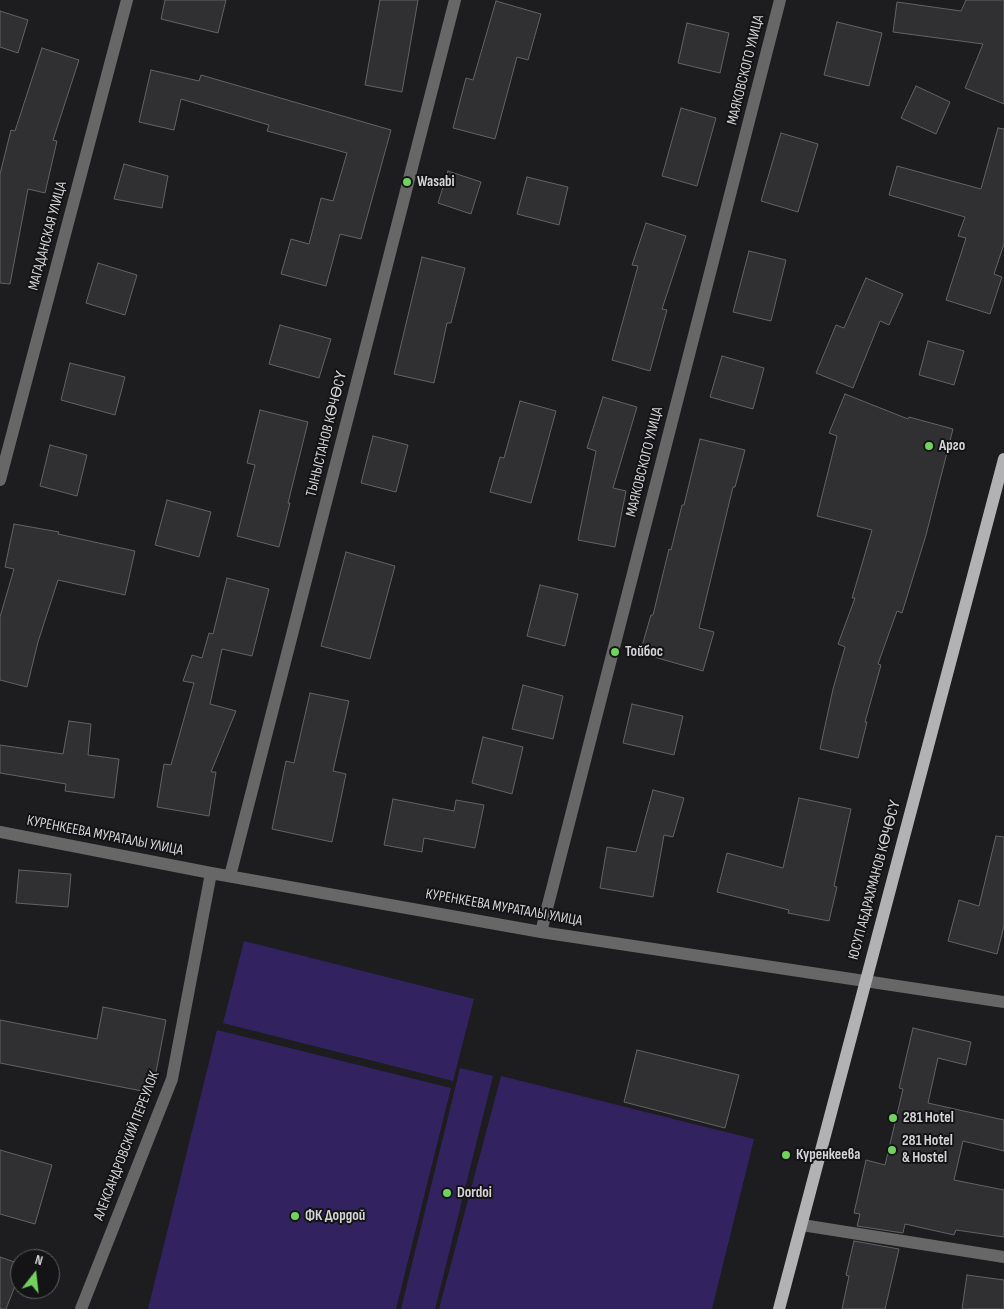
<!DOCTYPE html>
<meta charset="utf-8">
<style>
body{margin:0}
#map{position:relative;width:1004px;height:1309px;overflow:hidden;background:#1d1c1f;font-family:"Sofia Sans Condensed",sans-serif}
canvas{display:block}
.north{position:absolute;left:10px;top:1249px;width:50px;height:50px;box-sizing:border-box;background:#141316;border:1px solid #606062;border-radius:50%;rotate:16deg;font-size:14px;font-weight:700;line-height:20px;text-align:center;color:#d3d3d5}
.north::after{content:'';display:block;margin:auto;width:18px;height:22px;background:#71d25e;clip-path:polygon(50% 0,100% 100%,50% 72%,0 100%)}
</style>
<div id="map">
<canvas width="1004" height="1309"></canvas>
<div class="north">N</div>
</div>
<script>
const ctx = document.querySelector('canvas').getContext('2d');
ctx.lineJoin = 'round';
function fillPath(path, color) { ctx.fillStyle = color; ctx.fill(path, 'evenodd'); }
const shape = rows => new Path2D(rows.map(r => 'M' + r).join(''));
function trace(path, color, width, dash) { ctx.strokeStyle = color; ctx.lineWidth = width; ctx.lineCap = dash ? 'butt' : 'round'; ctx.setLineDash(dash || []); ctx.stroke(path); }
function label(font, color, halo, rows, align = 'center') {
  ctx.font = font + ' "Sofia Sans Condensed",sans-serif'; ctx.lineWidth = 4; ctx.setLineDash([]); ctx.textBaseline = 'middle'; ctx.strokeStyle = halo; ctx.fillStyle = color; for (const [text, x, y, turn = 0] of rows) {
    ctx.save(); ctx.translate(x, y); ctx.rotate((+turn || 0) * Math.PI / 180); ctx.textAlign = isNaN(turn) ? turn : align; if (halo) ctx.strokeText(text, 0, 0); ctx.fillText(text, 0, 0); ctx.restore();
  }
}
const green = shape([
 [244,941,474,999,453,1081,223,1023],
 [217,1030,451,1088,396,1309,148,1309],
 [460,1068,493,1076,435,1309,401,1309],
 [501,1076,754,1139,712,1309,439,1309]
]);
const building = shape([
 [165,0,226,0,218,33,161,19,165,0],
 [380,0,418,0,402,92,365,85,380,0],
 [966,0,1004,0,1004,104,965,88,983,44,893,32,897,2,961,11,966,0],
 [496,1,541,14,528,60,517,57,495,139,453,128,466,78,473,80,496,1],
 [0,11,28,20,18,53,0,47,0,11],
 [837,22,882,33,869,86,824,75,837,22],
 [687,23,729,33,720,73,678,63,687,23],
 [42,48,79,60,53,140,57,141,45,193,28,189,10,284,0,283,0,174,11,130,15,131,42,48],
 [151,70,199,81,201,75,391,130,361,239,340,234,326,286,281,274,291,239,309,244,321,198,333,201,347,153,267,131,269,125,181,99,174,130,139,122,151,70],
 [916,86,950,102,936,134,901,118,916,86],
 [681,108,716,118,697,186,662,176,681,108],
 [998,128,1004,129,1004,244,994,274,1002,277,990,314,946,300,966,238,958,236,965,217,889,195,897,166,981,189,998,128],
 [781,133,818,144,798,212,761,201,781,133],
 [124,164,168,176,162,208,114,199,124,164],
 [448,171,481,182,471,214,438,203,448,171],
 [527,177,568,187,559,225,517,214,527,177],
 [646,223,686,236,662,309,667,310,650,371,612,360,638,266,632,265,646,223],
 [749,251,786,260,771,321,733,312,749,251],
 [422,257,465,268,451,323,447,323,434,383,394,374,422,257],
 [98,263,137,275,125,315,86,303,98,263],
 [866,278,903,294,889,325,880,321,853,388,816,373,836,325,844,328,866,278],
 [280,325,331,339,319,378,269,364,280,325],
 [928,341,964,351,954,385,919,375,928,341],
 [722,356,764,368,753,409,710,397,722,356],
 [70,363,125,377,115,415,61,400,70,363],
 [845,394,908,419,909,417,953,429,926,535,902,613,897,611,878,664,881,665,865,722,867,722,858,758,820,749,833,689,845,647,838,644,855,598,852,598,872,530,817,516,837,436,829,433,845,394],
 [603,397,637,407,613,488,626,491,615,547,578,540,596,451,587,448,603,397],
 [520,401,556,411,531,503,490,492,500,457,504,458,520,401],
 [260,410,308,422,288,503,290,503,279,547,237,536,255,465,247,463,260,410],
 [373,436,408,445,396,492,361,483,373,436],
 [700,439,745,450,735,487,733,487,699,628,714,632,703,671,640,653,651,615,653,615,669,549,671,550,682,505,684,505,700,439],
 [50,445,87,455,77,496,40,486,50,445],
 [167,500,211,512,199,557,155,545,167,500],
 [14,524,59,532,58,534,135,551,125,595,58,580,38,642,27,687,0,680,0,617,14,569,5,567,14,524],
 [346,552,395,566,370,659,321,646,346,552],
 [227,578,269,589,252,656,222,649,210,704,236,711,211,772,216,772,209,816,157,807,164,764,171,765,194,683,183,681,192,655,202,658,209,633,213,634,227,578],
 [540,585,578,594,565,646,527,636,540,585],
 [523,685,563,696,553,739,512,729,523,685],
 [310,693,349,701,333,771,346,774,332,842,272,829,286,761,294,763,310,693],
 [632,704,683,716,674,755,623,743,632,704],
 [69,721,91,724,88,755,119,759,114,798,65,791,66,784,0,773,0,745,63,754,69,721],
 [483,737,523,747,512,794,472,783,483,737],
 [653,790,684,798,673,837,664,835,653,897,600,888,607,847,636,852,653,790],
 [799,798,851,809,834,886,837,887,829,921,788,913,789,910,717,892,727,853,783,868,799,798],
 [393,799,454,811,456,800,484,805,475,848,424,838,422,852,384,845,393,799],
 [996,836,1004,837,1004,926,997,954,948,941,959,900,979,906,996,836],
 [19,870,71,874,68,907,16,903,19,870],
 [103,1007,166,1020,152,1093,0,1063,0,1020,97,1039,103,1007],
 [913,1028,971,1042,966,1065,938,1058,928,1103,1004,1120,1004,1151,963,1141,954,1180,1004,1190,1004,1237,956,1230,954,1235,905,1224,903,1233,857,1226,860,1214,854,1213,866,1160,885,1165,903,1089,899,1088,913,1028],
 [637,1050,739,1075,725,1128,624,1102,637,1050],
 [0,1150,52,1165,35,1224,0,1214,0,1150],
 [854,1241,899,1249,885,1309,842,1309,849,1276,846,1275,854,1241],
 [0,1257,20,1264,20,1273,6,1309,0,1309,0,1257],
 [967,1275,1004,1280,1004,1309,962,1309,967,1275]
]);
const minor = shape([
 [0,480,127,0],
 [0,832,211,873,541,932,1004,1002],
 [230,876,455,0],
 [541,932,780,0],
 [802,1225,1004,1257],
 [81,1309,172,1079,211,873]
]);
const major = shape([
 [779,1309,1004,459]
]);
const markers = [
 [407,182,5,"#71d25e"],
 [929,446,5,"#71d25e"],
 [615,652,5,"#71d25e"],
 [893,1118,5,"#71d25e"],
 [892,1150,5,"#71d25e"],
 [786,1155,5,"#71d25e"],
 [447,1193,5,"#71d25e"],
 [295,1216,5,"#71d25e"]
];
const streetNames = [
 ["МАЯКОВСКОГО УЛИЦА",746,70,-76],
 ["МАГАДАНСКАЯ УЛИЦА",48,236,-75],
 ["ТЫНЫСТАНОВ КӨЧӨСҮ",327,434,-76],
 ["МАЯКОВСКОГО УЛИЦА",645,462,-76],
 ["КУРЕНКЕЕВА МУРАТАЛЫ УЛИЦА",105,836,11],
 ["ЮСУП АБДРАХМАНОВ КӨЧӨСҮ",875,880,-75],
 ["КУРЕНКЕЕВА МУРАТАЛЫ УЛИЦА",504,908,10],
 ["АЛЕКСАНДРОВСКИЙ ПЕРЕУЛОК",127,1146,-69]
];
const poiNames = [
 ["Wasabi",417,182],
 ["Арго",939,446],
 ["Тойбос",625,652],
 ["281 Hotel",903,1118],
 ["281 Hotel",902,1141],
 ["& Hostel",902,1158],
 ["Куренкеева",796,1155],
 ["Dordoi",457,1193],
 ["ФК Дордой",305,1216]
];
fillPath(green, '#322360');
fillPath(building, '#303033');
trace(building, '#636366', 1);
trace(minor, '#676768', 12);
trace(major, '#b2b2b5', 12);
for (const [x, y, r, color] of markers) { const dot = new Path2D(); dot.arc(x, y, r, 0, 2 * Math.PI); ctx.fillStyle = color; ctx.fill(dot); trace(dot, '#141316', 2); }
label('15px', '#d3d3d5', '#141316', streetNames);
label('bold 15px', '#d3d3d5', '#141316', poiNames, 'left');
</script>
